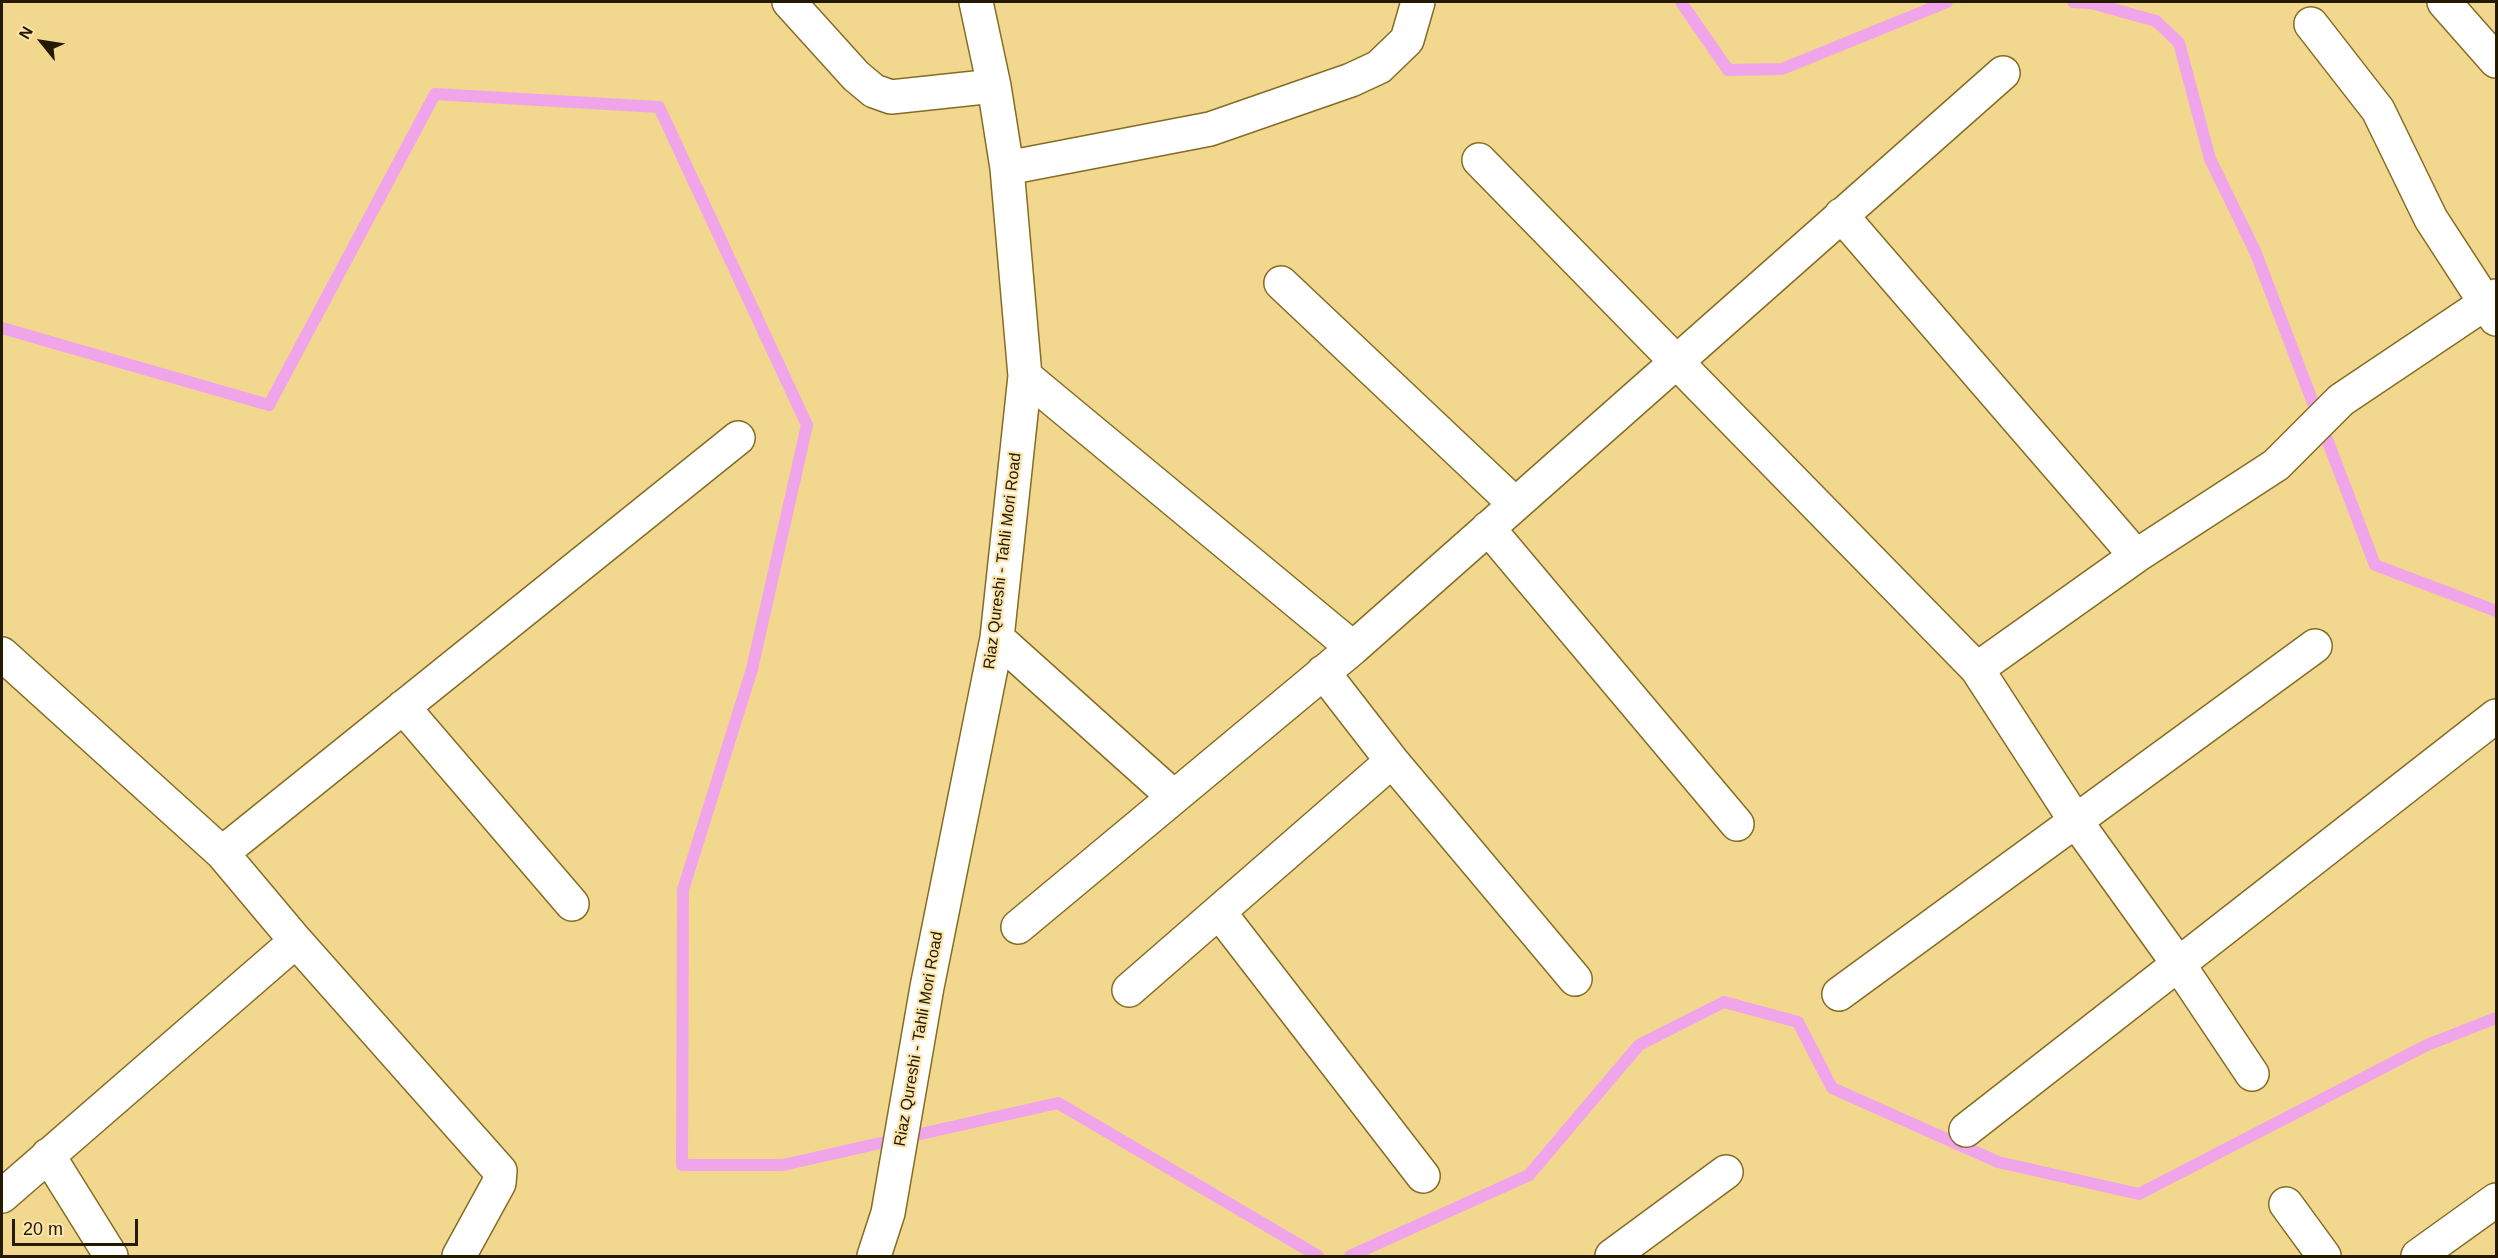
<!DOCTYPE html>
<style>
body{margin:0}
#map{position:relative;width:2498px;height:1258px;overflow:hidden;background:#f2d78f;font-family:Arial,sans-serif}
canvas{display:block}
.frame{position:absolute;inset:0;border:3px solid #241a00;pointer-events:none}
.north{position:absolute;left:12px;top:12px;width:60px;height:60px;-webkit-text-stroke:4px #fbe5ac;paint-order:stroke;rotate:300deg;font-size:16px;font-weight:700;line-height:24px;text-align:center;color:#241a00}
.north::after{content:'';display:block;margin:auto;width:21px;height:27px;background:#241a00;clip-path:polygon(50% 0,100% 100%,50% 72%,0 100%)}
.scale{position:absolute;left:12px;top:1219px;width:126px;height:27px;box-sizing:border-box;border:3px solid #241a00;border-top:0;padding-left:8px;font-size:18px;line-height:21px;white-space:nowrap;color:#241a00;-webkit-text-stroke:4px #fbe5ac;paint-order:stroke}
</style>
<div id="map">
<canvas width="2498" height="1258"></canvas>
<div class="frame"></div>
<div class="north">N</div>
<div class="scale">20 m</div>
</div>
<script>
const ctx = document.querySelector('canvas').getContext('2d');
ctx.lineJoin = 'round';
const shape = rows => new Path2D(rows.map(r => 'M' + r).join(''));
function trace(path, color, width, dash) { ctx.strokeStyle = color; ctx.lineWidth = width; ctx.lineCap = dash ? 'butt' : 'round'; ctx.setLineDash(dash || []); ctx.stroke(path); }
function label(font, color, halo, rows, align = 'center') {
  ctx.font = font + ' Arial,sans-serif'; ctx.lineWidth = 4.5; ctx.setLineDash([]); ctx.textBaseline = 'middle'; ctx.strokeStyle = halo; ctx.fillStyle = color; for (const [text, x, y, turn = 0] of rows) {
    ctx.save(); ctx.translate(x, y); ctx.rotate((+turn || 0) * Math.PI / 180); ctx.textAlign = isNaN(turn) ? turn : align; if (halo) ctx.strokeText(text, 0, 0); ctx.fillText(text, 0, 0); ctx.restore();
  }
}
const stream = shape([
 [1681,2,1728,70,1782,69,1947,2],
 [2073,2,2091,3,2156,21,2179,43,2210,159,2255,251,2375,565,2496,611],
 [2,328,269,405,435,94,659,107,807,425,752,669,683,890,682,1165,783,1165,1058,1103,1318,1256],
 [1350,1256,1529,1175,1639,1045,1724,1002,1798,1022,1832,1088,1998,1162,2139,1194,2427,1045,2496,1018]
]);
const minor = shape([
 [789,2,856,76,874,91,891,97,994,86],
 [2444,2,2496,61],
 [2311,24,2378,110,2431,219,2496,319],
 [1479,160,1977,669,2075,820,2179,965,2252,1074],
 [1007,168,1210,129,1351,80,1379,67,1407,40,1418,2],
 [1841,215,2136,556],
 [1281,283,1515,504],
 [1025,376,1353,648],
 [1488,528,1737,824],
 [997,638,1174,797],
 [2,654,222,853,296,941,500,1171,499,1183,459,1256],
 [1977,669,2136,556,2276,465,2341,400,2496,296],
 [1323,672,1392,761,1575,979],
 [403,707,572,904],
 [222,853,738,438],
 [1219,912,1423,1176],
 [1018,927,1353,648,2003,73],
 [1129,990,1392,761],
 [1839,994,2315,646],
 [1966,1130,2496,716],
 [48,1155,111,1256],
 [2,1196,296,941],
 [2286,1204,2324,1256],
 [874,1256,888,1213,927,987,997,638,1025,376,1007,168,994,86,976,2],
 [1612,1256,1726,1172],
 [2418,1256,2496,1200]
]);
const streetNames = [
 ["Riaz Qureshi - Tahli Mori Road",1003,561,-83],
 ["Riaz Qureshi - Tahli Mori Road",919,1039,-80]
];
trace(stream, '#f0a4ea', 12);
trace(minor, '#856c23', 36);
trace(minor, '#fff', 33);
label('16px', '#241a00', '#fbe5ac', streetNames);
</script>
